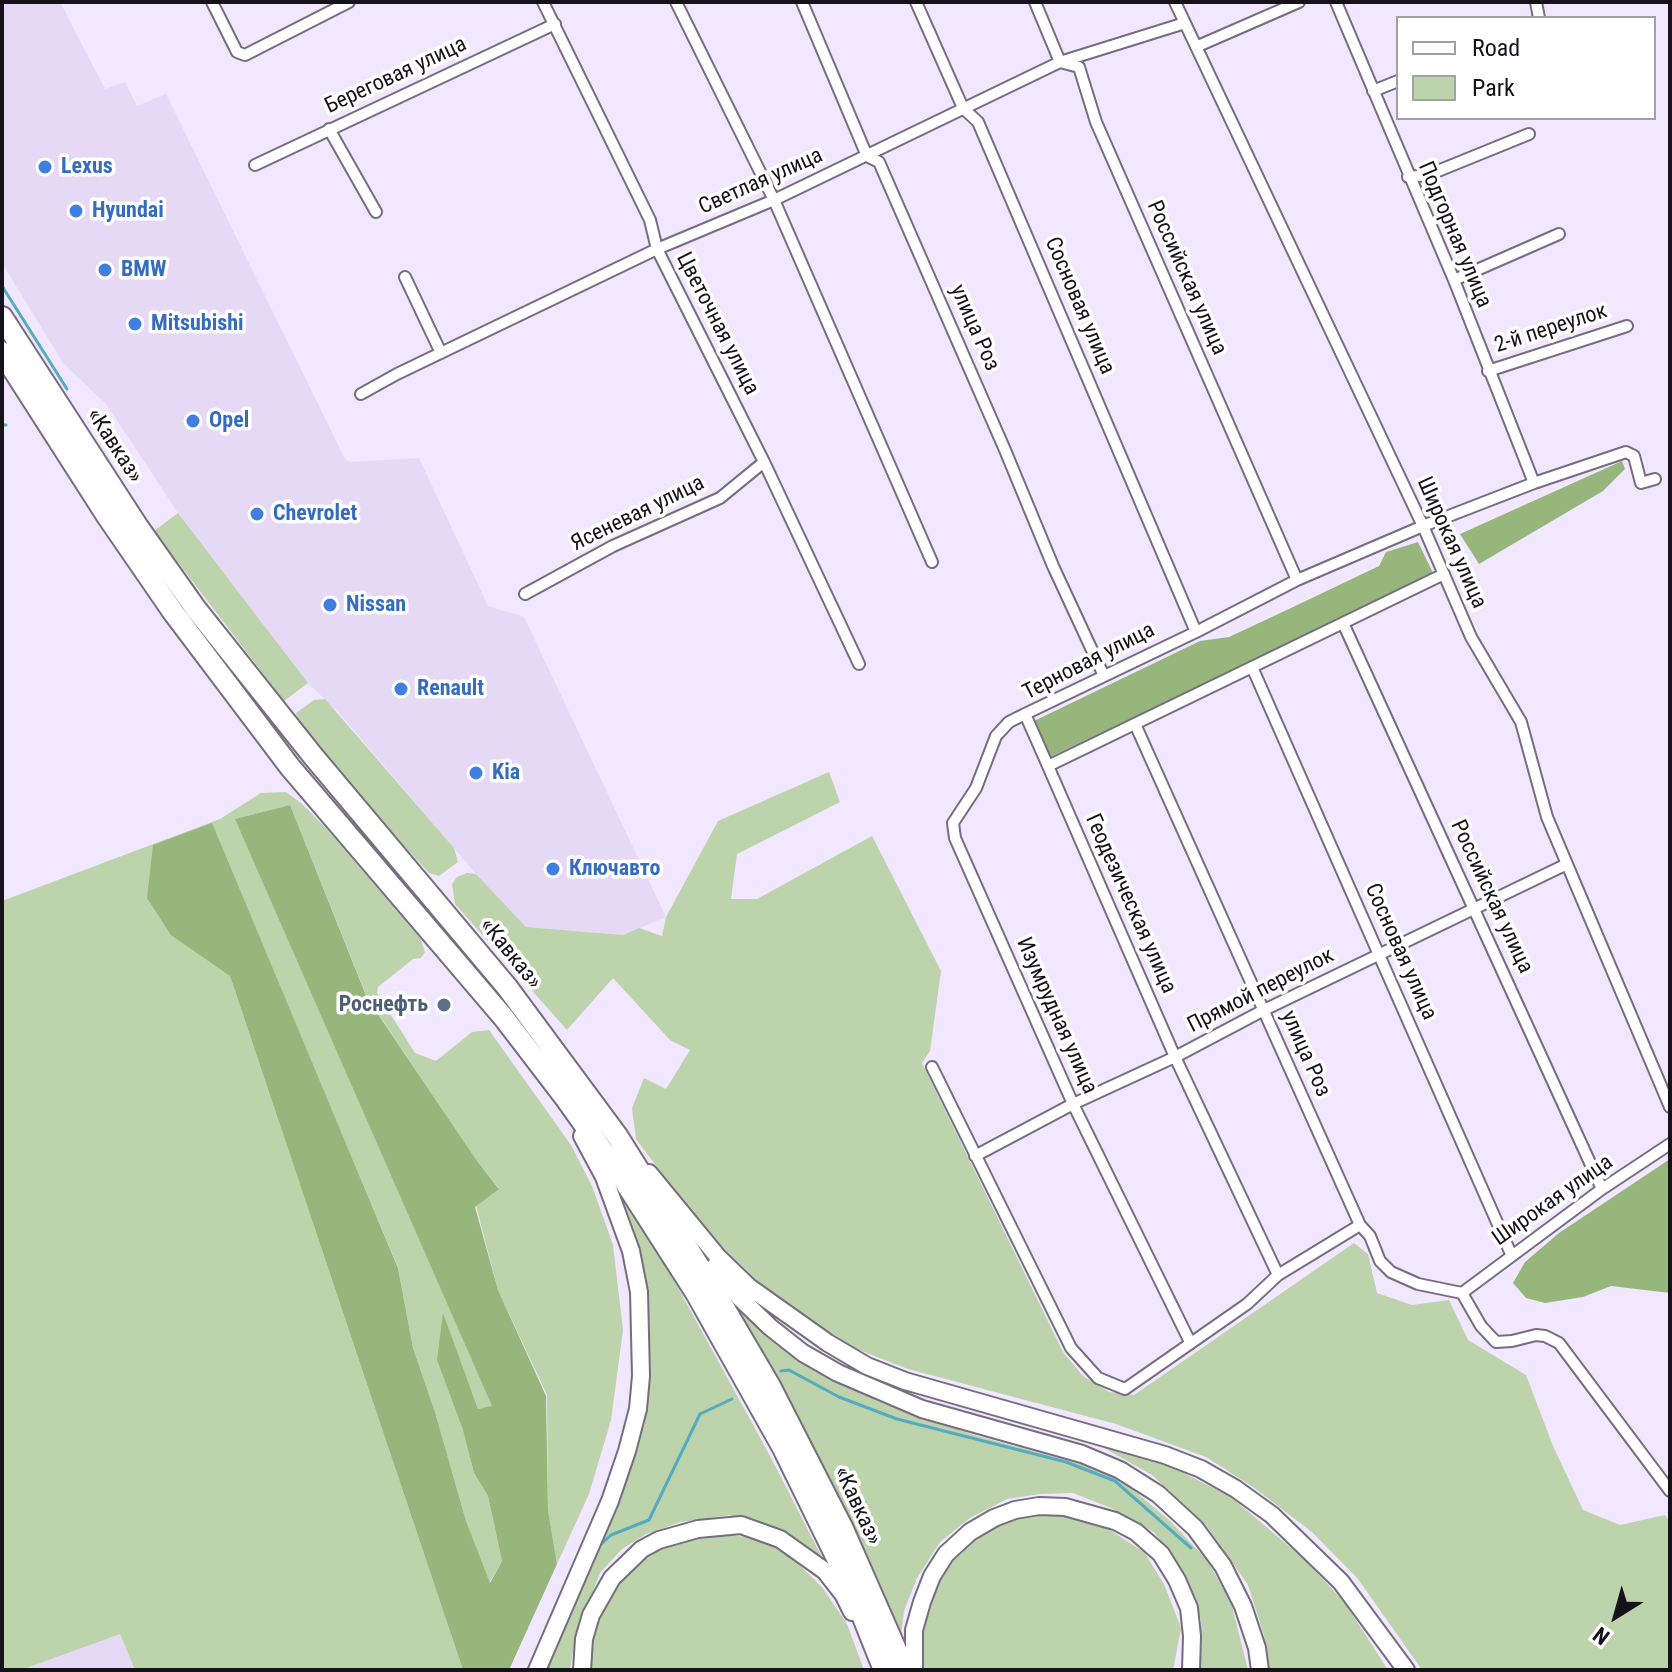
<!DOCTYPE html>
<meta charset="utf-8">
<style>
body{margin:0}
#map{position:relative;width:1672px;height:1672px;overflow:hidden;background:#f1e7fe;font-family:"Roboto Condensed",sans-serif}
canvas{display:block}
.frame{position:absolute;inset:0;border:4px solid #151219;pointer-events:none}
.legend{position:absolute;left:1396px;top:16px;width:260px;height:104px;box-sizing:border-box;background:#fff;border:2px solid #a1a0a3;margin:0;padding:10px 14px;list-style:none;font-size:24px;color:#151219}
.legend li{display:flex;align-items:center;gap:16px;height:40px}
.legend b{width:40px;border:2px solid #a1a0a3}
.north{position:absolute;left:1576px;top:1576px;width:80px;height:80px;-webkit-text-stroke:6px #fff;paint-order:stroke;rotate:217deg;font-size:22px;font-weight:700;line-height:32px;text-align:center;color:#151219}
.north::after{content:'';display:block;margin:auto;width:28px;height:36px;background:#151219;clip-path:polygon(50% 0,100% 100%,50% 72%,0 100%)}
</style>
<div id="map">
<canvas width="1672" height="1672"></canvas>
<div class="frame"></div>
<ul class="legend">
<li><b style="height:10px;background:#fff"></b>Road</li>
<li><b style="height:22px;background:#bdd3ab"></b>Park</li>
</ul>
<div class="north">N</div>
</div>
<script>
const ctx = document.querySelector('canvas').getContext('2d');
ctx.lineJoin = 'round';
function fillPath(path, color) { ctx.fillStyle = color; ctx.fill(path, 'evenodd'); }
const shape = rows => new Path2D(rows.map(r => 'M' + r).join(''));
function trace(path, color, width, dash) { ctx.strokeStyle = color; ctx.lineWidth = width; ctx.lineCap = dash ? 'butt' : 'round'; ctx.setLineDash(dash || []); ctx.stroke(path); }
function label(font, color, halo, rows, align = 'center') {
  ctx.font = font + ' "Roboto Condensed",sans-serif'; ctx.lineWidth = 7; ctx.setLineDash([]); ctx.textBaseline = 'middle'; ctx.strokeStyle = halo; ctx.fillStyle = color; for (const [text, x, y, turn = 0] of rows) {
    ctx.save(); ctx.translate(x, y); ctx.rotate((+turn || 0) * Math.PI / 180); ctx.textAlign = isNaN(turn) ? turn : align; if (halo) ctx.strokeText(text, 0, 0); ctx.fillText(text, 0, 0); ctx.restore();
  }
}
const built = shape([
 [2,2,60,2,105,89,125,82,137,106,166,94,345,459,350,462,419,458,488,606,524,617,666,917,623,935,525,927,476,874,340,714,308,683,178,513,107,405,63,363,2,263],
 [120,1633,135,1670,21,1670]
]);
const green = shape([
 [178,513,308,683,284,701,154,531],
 [325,699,454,848,458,862,439,876,429,873,309,742,300,727,296,713,314,700],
 [829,772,840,802,737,854,731,899,757,899,872,836,941,971,930,1051,922,1063,1063,1352,1083,1376,1109,1392,1134,1395,1354,1243,1368,1254,1377,1293,1412,1305,1449,1300,1468,1340,1526,1375,1553,1446,1583,1510,1620,1525,1665,1515,1670,1522,1670,1670,1422,1670,1358,1579,1312,1532,1253,1487,1206,1457,1116,1424,908,1369,854,1348,768,1291,703,1228,636,1139,632,1108,644,1078,666,1089,690,1050,670,1040,613,978,567,1030,455,904,452,884,457,877,467,873,476,874,526,927,623,935,639,928,662,936,666,917,718,821],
 [286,792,301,803,326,828,420,938,425,952,421,958,413,959,378,987,377,993,415,1053,436,1061,472,1032,489,1030,571,1145,592,1186,613,1245,623,1330,611,1420,589,1494,557,1564,548,1510,547,1395,498,1290,476,1206,499,1188,476,1160,367,997,290,805,236,819,493,1407,478,1409,443,1315,462,1427,474,1473,488,1496,502,1561,489,1583,466,1521,435,1412,413,1348,398,1267,211,824,230,976,463,1670,135,1670,120,1634,21,1670,2,1670,2,901,220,819,261,793],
 [615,1185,659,1253,769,1454,827,1567,772,1530,730,1515,681,1522,646,1534,622,1549,600,1573,576,1634,570,1670,542,1670,631,1457,648,1322],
 [727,1297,771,1340,811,1369,885,1404,974,1435,1084,1465,1124,1482,1170,1521,1207,1560,1231,1602,1248,1670,1196,1670,1200,1655,1201,1619,1179,1567,1154,1532,1111,1508,1073,1493,1040,1494,1007,1499,970,1518,940,1542,917,1578,904,1611,900,1643],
 [1099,1445,1154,1458,1231,1497,1305,1560,1345,1603,1388,1670,1270,1670,1264,1635,1248,1585,1206,1525,1152,1475],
 [1052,1512,1091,1518,1144,1552,1164,1584,1181,1628,1173,1670,922,1670,920,1634,928,1590,947,1559,976,1532,1012,1515],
 [730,1535,760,1539,792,1558,822,1587,847,1624,864,1670,590,1670,588,1663,593,1633,606,1604,622,1579,648,1555,676,1542]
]);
const forest = shape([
 [1622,461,1625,469,1603,491,1479,564,1460,534],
 [1418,542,1434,575,1050,757,1034,721,1200,641,1229,637,1291,608,1379,566,1386,552],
 [290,805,367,998,477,1161,499,1189,475,1207,498,1290,546,1396,548,1510,557,1564,509,1670,463,1670,230,976,171,935,147,898,153,845,212,823,398,1268,413,1348,435,1412,466,1521,490,1583,502,1561,488,1496,474,1473,462,1427,437,1360,443,1313,478,1409,492,1406,235,819],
 [1670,1159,1670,1293,1611,1286,1583,1297,1545,1303,1526,1298,1513,1283,1525,1262,1559,1233]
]);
const stream = shape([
 [2,286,67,389],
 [2,425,6,425],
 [781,1371,789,1370,839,1397,897,1419,1066,1462,1115,1481,1191,1548],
 [597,1548,611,1535,649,1520,700,1414,732,1399],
 [547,1670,555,1647]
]);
const street = shape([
 [212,2,237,52,245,55,349,2],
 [543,2,650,220,657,249,764,462,859,664],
 [676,2,774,200,932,562],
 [802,2,867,156,879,162,1005,450,1053,566,1104,676],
 [916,2,963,108,978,122,1196,632],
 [1035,2,1060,62,1079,67,1096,122,1297,580],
 [1175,2,1423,526,1471,637,1521,722,1547,817,1670,1107],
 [1336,2,1454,280,1534,483],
 [1536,2,1539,18],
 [1198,46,1299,2],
 [1373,91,1398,81],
 [329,129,376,212],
 [255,165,555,24],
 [1408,177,1428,175,1529,134],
 [405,277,441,353],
 [1454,280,1559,234],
 [1488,371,1627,326],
 [361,394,397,374,657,249,774,200,1060,62,1185,23],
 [1444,574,1048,766,1025,714,1196,632,1297,580,1423,526,1534,483,1626,452,1634,456,1641,483,1655,479],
 [525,594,613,546,720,498,764,462],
 [1343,623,1602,1189],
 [1252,667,1511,1254],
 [1025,714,1009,722,996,736,976,788,953,823,955,838,1073,1104,1190,1342],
 [1135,724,1360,1225],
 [1048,766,1175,1057,1278,1275],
 [932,1067,1071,1348,1098,1378,1125,1389,1247,1304,1278,1275,1360,1225,1370,1236,1380,1261,1391,1272,1418,1284,1462,1293,1481,1326,1496,1342,1512,1341,1536,1335,1545,1336,1559,1343,1670,1491],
 [975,1156,1073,1104,1175,1057,1264,1010,1567,864],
 [1462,1293,1602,1189,1670,1144]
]);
const primary = shape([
 [649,1173,718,1257,749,1287,828,1343,867,1366,905,1381,1165,1455,1201,1469,1236,1489,1272,1515,1341,1582,1406,1670],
 [715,1266,740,1298,770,1327,803,1353,838,1373,922,1409,1082,1454,1120,1470,1158,1494,1195,1528,1223,1566,1243,1606,1257,1648,1260,1670],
 [537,1670,610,1501,627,1451,638,1409,641,1376,639,1292,631,1251,604,1177,582,1136],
 [582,1670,584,1639,591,1615,612,1578,642,1549,659,1540,698,1529,741,1525,780,1539,825,1571,843,1594,852,1612],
 [914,1670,914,1630,922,1602,932,1576,946,1554,970,1532,994,1518,1015,1510,1039,1506,1065,1507,1115,1521,1136,1532,1161,1554,1177,1580,1189,1608,1192,1636,1191,1670]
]);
const highway = shape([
 [2,317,138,527,196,609,313,756,507,987,618,1137,712,1287,770,1386,843,1529,905,1670],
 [2,352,107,516,173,612,290,767,504,1018,566,1099,625,1182,696,1293,783,1448,851,1587,884,1670]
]);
const markers = [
 [45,167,8,"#3f7fe0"],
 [76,211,8,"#3f7fe0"],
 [105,270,8,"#3f7fe0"],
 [135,324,8,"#3f7fe0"],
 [193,421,8,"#3f7fe0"],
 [257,514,8,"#3f7fe0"],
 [330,605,8,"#3f7fe0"],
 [401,689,8,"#3f7fe0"],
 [476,773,8,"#3f7fe0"],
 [553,869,8,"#3f7fe0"],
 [444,1005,8,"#5c6f8a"]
];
const streetNames = [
 ["Береговая улица",396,76,-25],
 ["Светлая улица",761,182,-24],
 ["Подгорная улица",1454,235,67],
 ["Российская улица",1186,278,66],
 ["Сосновая улица",1079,306,67],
 ["Цветочная улица",717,324,63],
 ["улица Роз",974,328,66],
 ["2-й переулок",1551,329,-18],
 ["«Кавказ»",114,446,57],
 ["Ясеневая улица",638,514,-26],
 ["Широкая улица",1451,543,66],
 ["Терновая улица",1089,662,-27],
 ["Российская улица",1491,897,65],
 ["Геодезическая улица",1130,904,66],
 ["Сосновая улица",1400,952,66],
 ["«Кавказ»",510,954,51],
 ["Прямой переулок",1261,991,-27],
 ["Изумрудная улица",1056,1016,66],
 ["улица Роз",1305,1054,66],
 ["Широкая улица",1553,1201,-35],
 ["«Кавказ»",857,1506,65]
];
const shopNames = [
 ["Lexus",61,167],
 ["Hyundai",92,211],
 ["BMW",121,270],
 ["Mitsubishi",151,324],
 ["Opel",209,421],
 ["Chevrolet",273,514],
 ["Nissan",346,605],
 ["Renault",417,689],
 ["Kia",492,773],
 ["Ключавто",569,869]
];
const serviceNames = [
 ["Роснефть",428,1005]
];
fillPath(built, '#e6d9f6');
fillPath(green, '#bdd3ab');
fillPath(forest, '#97b67b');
trace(stream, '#55abc0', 3);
trace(street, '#766d81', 14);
trace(primary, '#766d81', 20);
trace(highway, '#766d81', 24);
trace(street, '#fff', 10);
trace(primary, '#fff', 16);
trace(highway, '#fff', 20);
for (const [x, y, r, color] of markers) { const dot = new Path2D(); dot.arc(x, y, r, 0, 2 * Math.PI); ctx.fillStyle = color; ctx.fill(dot); trace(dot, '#fff', 3); }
label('22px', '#151219', '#fff', streetNames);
label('bold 22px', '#366cbe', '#fff', shopNames, 'left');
label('bold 22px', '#4e5e75', '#fff', serviceNames, 'right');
</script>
